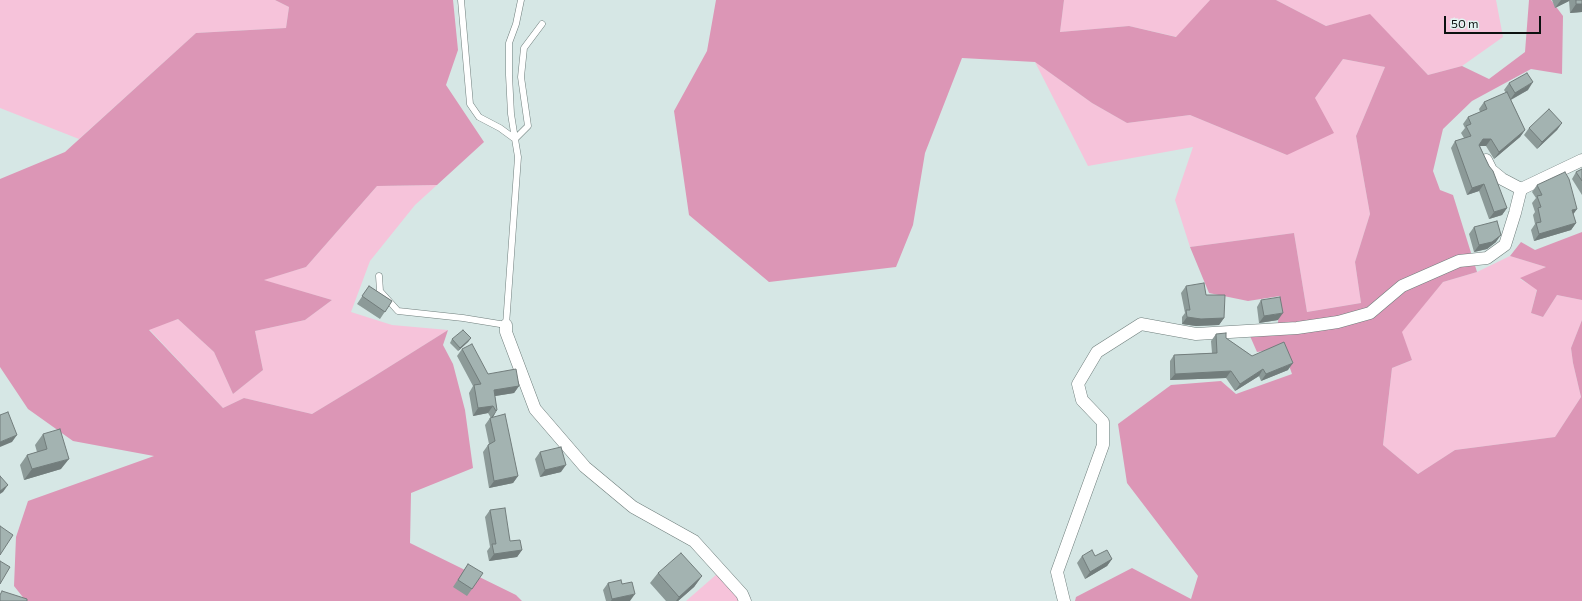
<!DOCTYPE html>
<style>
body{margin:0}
#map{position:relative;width:1582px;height:601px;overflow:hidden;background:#d6e7e5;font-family:Commissioner,sans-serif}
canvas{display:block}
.scale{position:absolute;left:1444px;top:16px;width:97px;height:18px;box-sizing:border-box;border:2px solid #0b1110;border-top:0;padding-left:5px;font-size:12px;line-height:14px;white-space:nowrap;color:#0b1110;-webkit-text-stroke:3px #e3f4f2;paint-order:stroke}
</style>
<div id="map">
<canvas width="1582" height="601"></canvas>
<div class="scale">50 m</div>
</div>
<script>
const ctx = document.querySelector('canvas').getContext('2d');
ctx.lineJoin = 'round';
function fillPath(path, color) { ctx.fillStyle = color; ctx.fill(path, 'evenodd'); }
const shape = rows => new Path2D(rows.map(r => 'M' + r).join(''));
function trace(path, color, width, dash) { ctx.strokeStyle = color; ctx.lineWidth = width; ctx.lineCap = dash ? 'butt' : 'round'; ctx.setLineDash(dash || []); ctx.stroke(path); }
const green = shape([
 [0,0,275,0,289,7,286,28,196,33,79,139,0,108],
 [1064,0,1210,0,1177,37,1129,26,1060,32],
 [1276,0,1496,0,1503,37,1462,66,1428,75,1370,15,1326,26],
 [1343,59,1385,67,1356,136,1370,214,1355,262,1361,303,1307,312,1294,233,1190,247,1175,200,1193,147,1088,166,1035,62,1092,103,1127,123,1190,115,1287,155,1315,98],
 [437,185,415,205,370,261,351,312,392,325,448,330,373,377,312,414,244,398,223,408,149,329,178,319,214,352,233,394,263,370,255,331,305,320,332,300,263,280,306,267,377,186],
 [1510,256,1546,267,1520,279,1537,289,1531,313,1543,317,1557,295,1582,300,1582,320,1571,348,1573,363,1581,397,1555,437,1455,450,1418,474,1383,445,1392,368,1412,360,1401,332,1443,282,1477,272],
 [717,574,737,596,739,601,686,601]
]);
const forest = shape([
 [275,0,453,0,458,50,446,85,484,142,437,185,377,186,306,267,264,280,332,300,305,320,255,331,263,370,233,394,214,352,178,319,149,330,223,408,244,398,312,414,373,377,448,330,443,345,453,364,465,410,473,468,411,493,410,543,516,595,522,601,26,601,14,586,16,537,28,501,154,456,73,441,28,409,0,367,0,179,65,152,196,33,286,28,289,7],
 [716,0,1064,0,1060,32,1129,26,1176,37,1210,0,1276,0,1326,26,1370,14,1428,75,1462,66,1489,79,1525,52,1529,0,1551,0,1563,16,1562,74,1531,69,1472,101,1443,129,1433,171,1440,190,1453,195,1477,272,1443,282,1402,332,1412,360,1392,368,1383,445,1418,474,1455,450,1555,437,1581,397,1573,363,1571,348,1582,320,1582,601,1075,601,1076,597,1132,568,1191,599,1198,576,1127,483,1118,424,1171,385,1221,381,1236,394,1292,374,1283,348,1257,352,1250,336,1278,323,1280,296,1248,301,1209,293,1190,247,1294,233,1307,312,1361,303,1355,262,1370,214,1356,136,1385,67,1343,59,1315,98,1334,133,1287,155,1190,115,1127,123,1092,103,1035,62,962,58,925,153,913,225,896,267,769,282,689,215,674,111,707,51],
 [1582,232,1582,300,1557,295,1543,317,1531,313,1537,290,1520,278,1546,267,1510,256,1521,242,1535,250]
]);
const lane = shape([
 [515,139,511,114,509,75,509,43,516,24,521,0],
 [515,139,528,126,521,77,524,48,542,24],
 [379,276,380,291,398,311,463,318,506,325,518,157,515,139,500,128,479,117,470,104,461,0]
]);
const street = shape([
 [1486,160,1491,170,1502,179,1521,189],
 [506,325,506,332,535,409,585,467,633,507,694,541,742,594,745,601],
 [1064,601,1057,572,1103,445,1103,422,1082,400,1078,384,1097,352,1141,324,1196,334,1297,328,1338,322,1370,313,1402,286,1459,261,1487,258,1505,245,1515,213,1521,189,1582,160]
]);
const wall = shape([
 [1552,0,1582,0,1582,12,1570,13,1569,1,1555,8],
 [1509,83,1528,90,1511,100,1525,130,1520,137,1494,159,1486,146,1480,146,1507,208,1502,215,1489,219,1479,191,1467,195,1451,148,1455,141,1464,138,1461,133,1465,128,1463,124,1468,117,1480,112,1479,109,1484,102,1506,93,1504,90],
 [1562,123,1557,130,1537,149,1524,135,1529,128],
 [1582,169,1582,195,1572,179,1576,172],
 [1537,185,1577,209,1573,214,1576,223,1571,230,1534,241,1531,230,1535,224,1533,215,1535,212,1532,203,1536,198,1532,192],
 [1474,227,1496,242,1487,249,1474,252,1469,234],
 [369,286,392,301,380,319,357,304],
 [1186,286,1206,295,1224,318,1219,325,1196,326,1182,324,1182,317,1185,313,1181,293],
 [1261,300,1278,320,1259,323,1257,307],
 [1216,334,1226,338,1252,356,1288,370,1261,381,1259,376,1235,391,1226,378,1170,380,1170,361,1174,355,1212,353,1211,341],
 [471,338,468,342,458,351,450,343,452,339],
 [462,349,488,374,519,386,514,393,495,396,497,410,493,417,518,476,513,483,489,488,483,452,488,445,489,444,485,425,490,418,491,418,488,413,473,416,469,393,473,386,457,356],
 [43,434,61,469,24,480,20,465,27,455,37,452,35,445],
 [540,452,561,472,540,477,535,459],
 [490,510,510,541,522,550,517,557,489,561,487,551,490,547,485,517],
 [1082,556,1095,556,1112,559,1107,566,1085,579,1077,563],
 [468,564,472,589,467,596,453,587],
 [658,573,702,576,694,587,678,601,666,601,650,583],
 [608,583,622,584,630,601,606,601,603,590]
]);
const shadedWall = shape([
 [1561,0,1570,0,1569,1,1555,8],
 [1576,4,1582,4,1582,12,1570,13],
 [1533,82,1528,90,1510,100,1515,93],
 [1562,123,1557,130,1537,149,1542,142],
 [1525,130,1520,137,1494,159,1499,152],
 [1483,139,1491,139,1486,146,1478,146],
 [1484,184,1479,191,1467,195,1472,188],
 [1507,208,1502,215,1489,219,1494,212],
 [1577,209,1572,216,1572,210],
 [1576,223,1571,230,1534,241,1539,234],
 [1501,235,1496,242,1487,249,1474,252,1479,245],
 [1283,313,1278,320,1259,323,1264,316],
 [1187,317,1224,318,1219,325,1196,326,1182,324],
 [471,338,468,342,458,351,460,348],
 [1293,363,1288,370,1261,381,1266,374],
 [1263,369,1259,376,1235,391,1240,384],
 [1231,371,1226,378,1170,380,1175,374],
 [519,386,514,393,489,397,494,390],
 [493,406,488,413,473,416,478,408],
 [497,410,493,417,491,418,496,411],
 [17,435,12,442,0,447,0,442],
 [69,459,61,469,24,480,32,469],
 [566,465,561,472,540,477,545,470],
 [518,476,513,483,489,488,494,481],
 [8,485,3,492,0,494,0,491],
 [522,550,517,557,489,561,494,554],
 [1112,559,1107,566,1085,579,1090,572],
 [702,576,694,587,678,601,676,601,679,597],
 [635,594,630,601,611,601,612,599]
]);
const building = shape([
 [1576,0,1582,0,1582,4,1576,4,1576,0],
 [1527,73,1533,82,1515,93,1509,83,1527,73],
 [1507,92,1525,130,1499,152,1491,139,1483,139,1479,145,1489,166,1493,171,1507,208,1494,212,1484,184,1472,188,1455,141,1471,136,1466,126,1471,124,1468,117,1487,109,1484,102,1507,92],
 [1549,109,1562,123,1542,142,1529,128,1549,109],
 [1582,169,1582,181,1576,172,1582,169],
 [1565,172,1569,179,1577,209,1572,210,1576,223,1539,234,1536,223,1541,222,1538,208,1541,207,1537,196,1542,195,1537,185,1565,172],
 [1497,221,1501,235,1492,242,1479,245,1474,227,1497,221],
 [1204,283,1206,295,1225,295,1224,318,1201,319,1187,317,1186,310,1190,310,1186,286,1204,283],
 [369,286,392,301,385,312,362,296,369,286],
 [1280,297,1283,313,1264,316,1261,300,1280,297],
 [463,330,471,338,460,348,452,339,463,330],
 [1226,333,1226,338,1252,356,1284,342,1293,363,1266,374,1263,369,1240,384,1231,371,1175,374,1174,355,1217,353,1216,334,1226,333],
 [472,344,488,374,516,369,519,386,494,390,497,410,496,411,493,406,478,408,474,385,481,384,462,349,472,344],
 [8,412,17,435,0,442,0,415,8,412],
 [505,414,518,476,494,481,488,445,495,441,490,418,505,414],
 [60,429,69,459,32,469,27,455,47,449,43,434,60,429],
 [561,447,566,465,545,470,540,452,561,447],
 [0,476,8,485,0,491,0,476],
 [505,508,510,541,520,540,522,550,494,554,492,544,496,544,490,510,505,508],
 [0,526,13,535,0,555,0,526],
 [1092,550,1095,556,1107,550,1112,559,1090,572,1082,556,1092,550],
 [681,553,702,576,679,597,658,573,681,553],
 [0,561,10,567,0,584,0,561],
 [468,564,483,573,472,589,458,580,468,564],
 [621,580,622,584,632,582,635,594,612,599,608,583,621,580],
 [2,591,27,599,27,601,0,601,0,595,2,591]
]);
fillPath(green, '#f6c3da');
fillPath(forest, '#dc96b6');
trace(lane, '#6f7e7c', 7);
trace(street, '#6f7e7c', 13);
trace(lane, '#fff', 6);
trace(street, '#fff', 12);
fillPath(wall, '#8c9a98');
fillPath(shadedWall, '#727d7c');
fillPath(building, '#a3b3b1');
trace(building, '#727d7c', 1);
</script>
